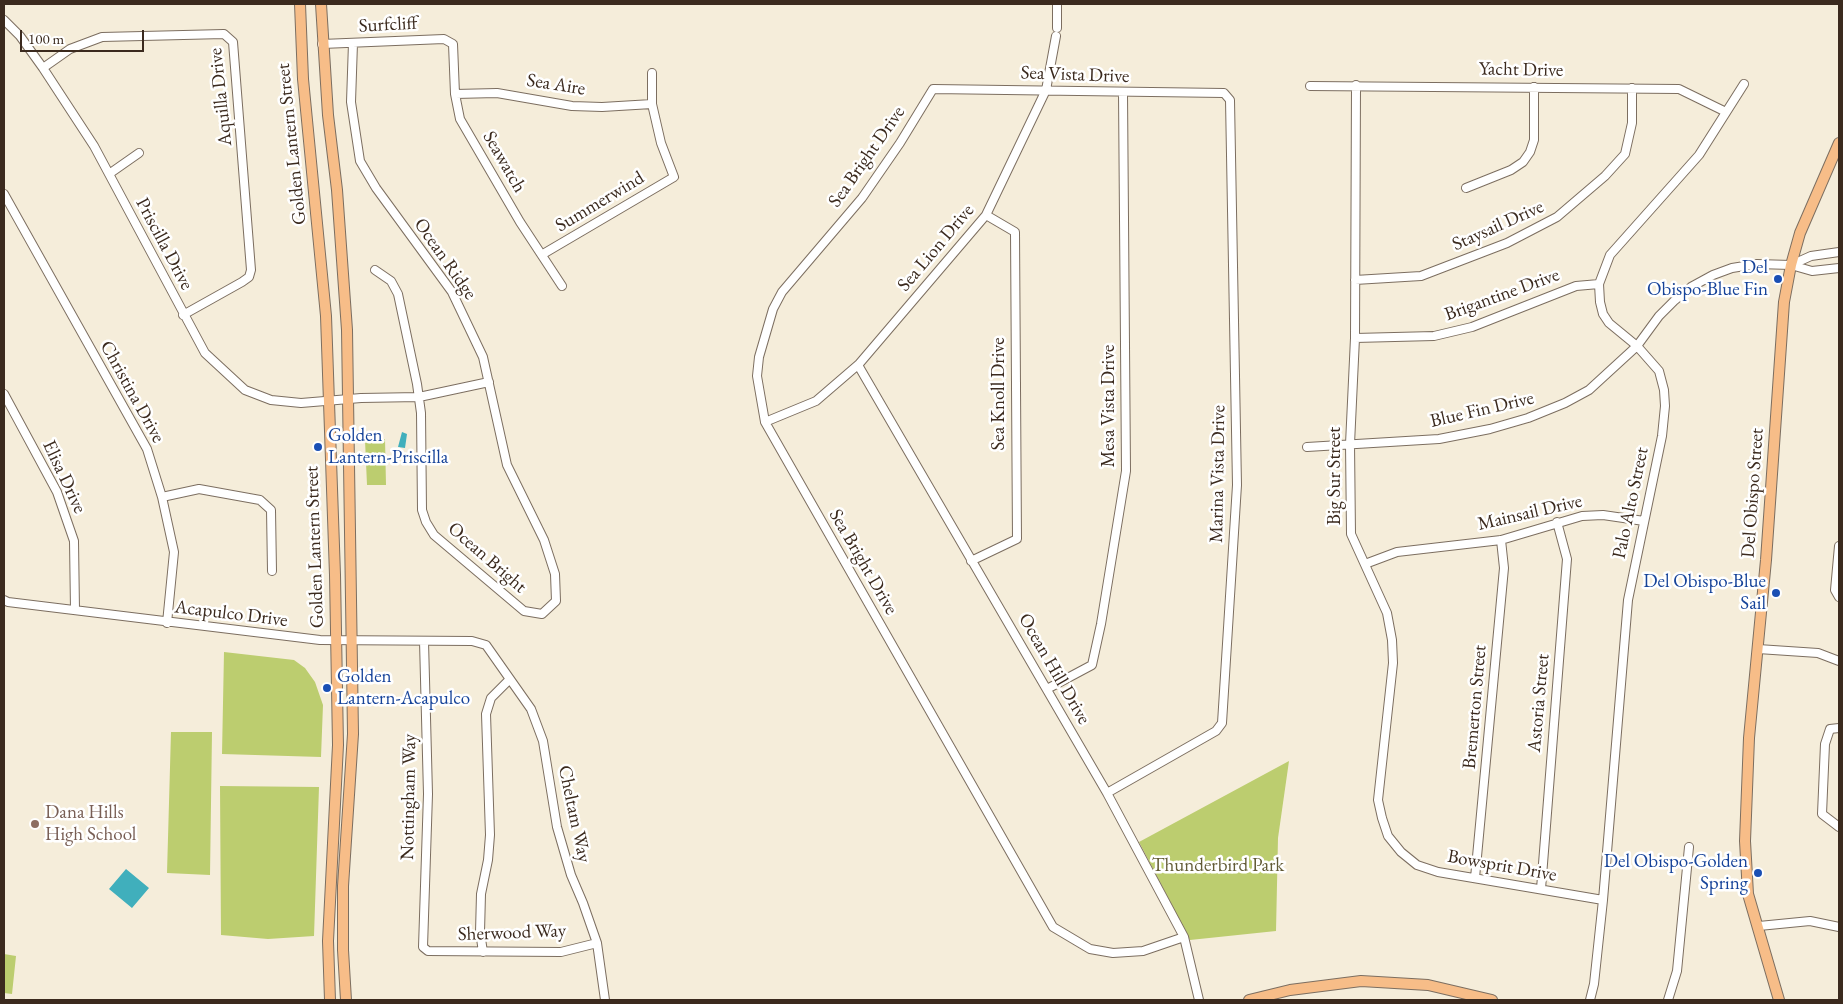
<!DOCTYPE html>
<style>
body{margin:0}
#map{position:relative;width:1843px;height:1004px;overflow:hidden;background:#f5edda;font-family:"EB Garamond",serif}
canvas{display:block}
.frame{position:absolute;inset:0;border:5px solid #3b2a1e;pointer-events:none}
.scale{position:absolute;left:20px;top:30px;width:124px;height:22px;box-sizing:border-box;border:2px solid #3b2a1e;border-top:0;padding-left:6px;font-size:15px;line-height:18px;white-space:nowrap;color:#3b2a1e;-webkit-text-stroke:4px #fff;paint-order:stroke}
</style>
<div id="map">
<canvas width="1843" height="1004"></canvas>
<div class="frame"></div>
<div class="scale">100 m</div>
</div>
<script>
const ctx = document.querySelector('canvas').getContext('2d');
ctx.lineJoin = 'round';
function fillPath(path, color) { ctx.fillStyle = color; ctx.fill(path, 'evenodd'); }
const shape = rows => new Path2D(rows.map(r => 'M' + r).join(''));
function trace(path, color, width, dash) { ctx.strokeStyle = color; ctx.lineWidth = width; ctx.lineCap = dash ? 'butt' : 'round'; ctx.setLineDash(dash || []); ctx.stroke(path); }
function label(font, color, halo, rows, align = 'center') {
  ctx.font = font + ' "EB Garamond",serif'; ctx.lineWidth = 5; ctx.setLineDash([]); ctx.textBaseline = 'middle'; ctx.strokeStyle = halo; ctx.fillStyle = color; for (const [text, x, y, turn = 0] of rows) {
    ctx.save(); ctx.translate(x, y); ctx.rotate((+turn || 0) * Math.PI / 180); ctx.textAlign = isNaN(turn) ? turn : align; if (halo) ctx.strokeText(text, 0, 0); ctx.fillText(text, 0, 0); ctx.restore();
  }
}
const green = shape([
 [385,439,386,485,367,485,365,440],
 [224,652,294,660,305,668,315,682,323,705,321,757,222,754],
 [171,732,212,732,210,875,167,873],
 [1289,761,1278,838,1276,931,1190,940,1139,842],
 [220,786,319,787,314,936,268,939,221,935],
 [4,954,16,956,12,994,4,993]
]);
const water = shape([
 [402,432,407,434,405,448,398,447],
 [126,869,149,888,132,908,109,889]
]);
const minor = shape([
 [4,20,20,36,43,68,94,146,205,353,245,390,271,400,301,403,361,398,419,397,489,382],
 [1057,28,1057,4],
 [353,43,351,102,360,161,376,188,452,292,483,357,507,465,544,540,555,574,556,601,542,614,524,611,434,535,426,522,422,510,421,413,417,384,398,294,391,281,375,270],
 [322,44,444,39,453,44,455,94,460,119,520,222,562,286],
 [43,68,70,49,102,37,224,34,233,42,251,270,249,277,242,282,183,315],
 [1356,85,1355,338,1350,444,1351,534,1387,613,1392,640,1393,663,1378,800,1382,818,1388,836,1401,852,1417,865,1438,872,1603,900],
 [1310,86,1679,89,1726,112],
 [455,94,497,93,572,106,602,107,652,104],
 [109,174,139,153],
 [1466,188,1511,170,1523,162,1530,152,1534,140,1534,87],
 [4,194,147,449,162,497,174,552,167,623],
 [543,254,674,177,661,143,652,104,652,73],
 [1791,265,1811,256,1839,252],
 [1355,280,1421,276,1507,243,1557,217,1605,176,1625,154,1632,123,1632,88],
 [1355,338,1434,336,1472,327,1576,286,1599,284],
 [858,365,1107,793,1184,937,1199,1000],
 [4,394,57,492,74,541,75,610],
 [765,422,816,401,859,364,986,215,1046,90,1056,36],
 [1307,447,1439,439,1490,429,1528,418,1565,403,1589,390,1637,346,1659,316,1674,301,1691,287,1713,275,1732,268,1757,264,1791,265,1812,271,1839,268],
 [162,497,199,489,260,500,271,510,272,571],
 [1839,546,1835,590,1839,597],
 [971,561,1017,539,1015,232,986,215],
 [1365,564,1397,552,1501,540,1582,516,1603,515,1644,521],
 [4,600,8,602,320,640,472,641,486,645,531,709,543,741,557,827,571,875,583,903,597,943,605,1000],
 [424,641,428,794,423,947,428,951,561,952,597,943],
 [1758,649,1818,653,1839,661],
 [1047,689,1092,665,1101,624,1126,471,1123,93],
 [1839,728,1830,729,1825,744,1822,814,1839,827],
 [1107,793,1216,731,1222,723,1237,485,1230,100,1224,93,933,89,900,143,862,198,782,292,773,309,759,357,757,376,765,422,1053,927,1090,949,1113,953,1143,951,1184,937],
 [1475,878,1504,568,1501,540],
 [1541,889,1567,559,1557,522],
 [1759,926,1810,921,1839,927],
 [483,952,480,932,481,894,488,860,490,835,486,714,491,698,509,680],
 [1590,1000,1594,984,1603,900,1628,600,1662,436,1665,406,1664,390,1659,371,1637,346,1609,323,1603,314,1600,302,1599,284,1610,255,1699,155,1744,84],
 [1668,1000,1677,971,1689,847]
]);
const major = shape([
 [300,4,303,79,326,316,335,575,338,745,328,941,330,1000],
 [321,4,328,115,337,190,347,330,353,734,343,886,343,950,346,1000],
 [1249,1000,1290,990,1361,981,1428,985,1492,1000],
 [1779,1000,1748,894,1745,841,1749,738,1766,560,1784,302,1791,265,1800,233,1839,143]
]);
const markers = [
 [1778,279,5,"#1a4fb4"],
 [318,447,5,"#1a4fb4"],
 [1776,593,5,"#1a4fb4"],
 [327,688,5,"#1a4fb4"],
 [35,824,5,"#8d6e63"],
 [1758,873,5,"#1a4fb4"]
];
const streetNames = [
 ["Surfcliff",388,25,-3],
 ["Yacht Drive",1521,70,1],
 ["Sea Vista Drive",1075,75,2],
 ["Sea Aire",556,85,9],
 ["Aquilla Drive",221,97,-96],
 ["Golden Lantern Street",292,144,-96],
 ["Sea Bright Drive",867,157,-55],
 ["Seawatch",504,162,60],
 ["Summerwind",600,202,-31],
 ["Staysail Drive",1498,226,-24],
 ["Priscilla Drive",164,244,62],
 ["Sea Lion Drive",936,248,-50],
 ["Ocean Ridge",445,259,55],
 ["Brigantine Drive",1502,295,-20],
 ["Christina Drive",132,392,61],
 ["Sea Knoll Drive",999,394,-90],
 ["Mesa Vista Drive",1109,406,-90],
 ["Blue Fin Drive",1482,410,-13],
 ["Marina Vista Drive",1218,474,-89],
 ["Big Sur Street",1335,476,-90],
 ["Elisa Drive",64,477,65],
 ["Del Obispo Street",1753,493,-86],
 ["Palo Alto Street",1631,503,-78],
 ["Mainsail Drive",1530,513,-13],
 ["Golden Lantern Street",315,547,-92],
 ["Ocean Bright",487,558,41],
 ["Sea Bright Drive",863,562,60],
 ["Acapulco Drive",231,614,7],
 ["Ocean Hill Drive",1054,669,60],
 ["Astoria Street",1539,703,-85],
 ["Bremerton Street",1475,707,-85],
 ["Nottingham Way",409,797,-89],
 ["Cheltam Way",574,814,78],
 ["Bowsprit Drive",1502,866,10],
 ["Sherwood Way",512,933,-2]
];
const transitNames = [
 ["Del",1768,268],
 ["Obispo-Blue Fin",1768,290],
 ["Golden",328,436,"left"],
 ["Lantern-Priscilla",328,458,"left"],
 ["Del Obispo-Blue",1766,582],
 ["Sail",1766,604],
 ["Golden",337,677,"left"],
 ["Lantern-Acapulco",337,699,"left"],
 ["Del Obispo-Golden",1748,862],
 ["Spring",1748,884]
];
const educationNames = [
 ["Dana Hills",45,813],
 ["High School",45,835]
];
const parkNames = [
 ["Thunderbird Park",1218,866]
];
fillPath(green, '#bccd6f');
fillPath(water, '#40afbc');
trace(minor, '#7c6e60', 10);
trace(major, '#7c6e60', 12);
trace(minor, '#fff', 8);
trace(major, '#f7bd88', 10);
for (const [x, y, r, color] of markers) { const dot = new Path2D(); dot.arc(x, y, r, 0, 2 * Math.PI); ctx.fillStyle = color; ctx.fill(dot); trace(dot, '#fff', 2); }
label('19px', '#3b2a1e', '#fff', streetNames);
label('19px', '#164399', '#fff', transitNames, 'right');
label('19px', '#785e54', '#fff', educationNames, 'left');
label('19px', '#625b36', '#fff', parkNames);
</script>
